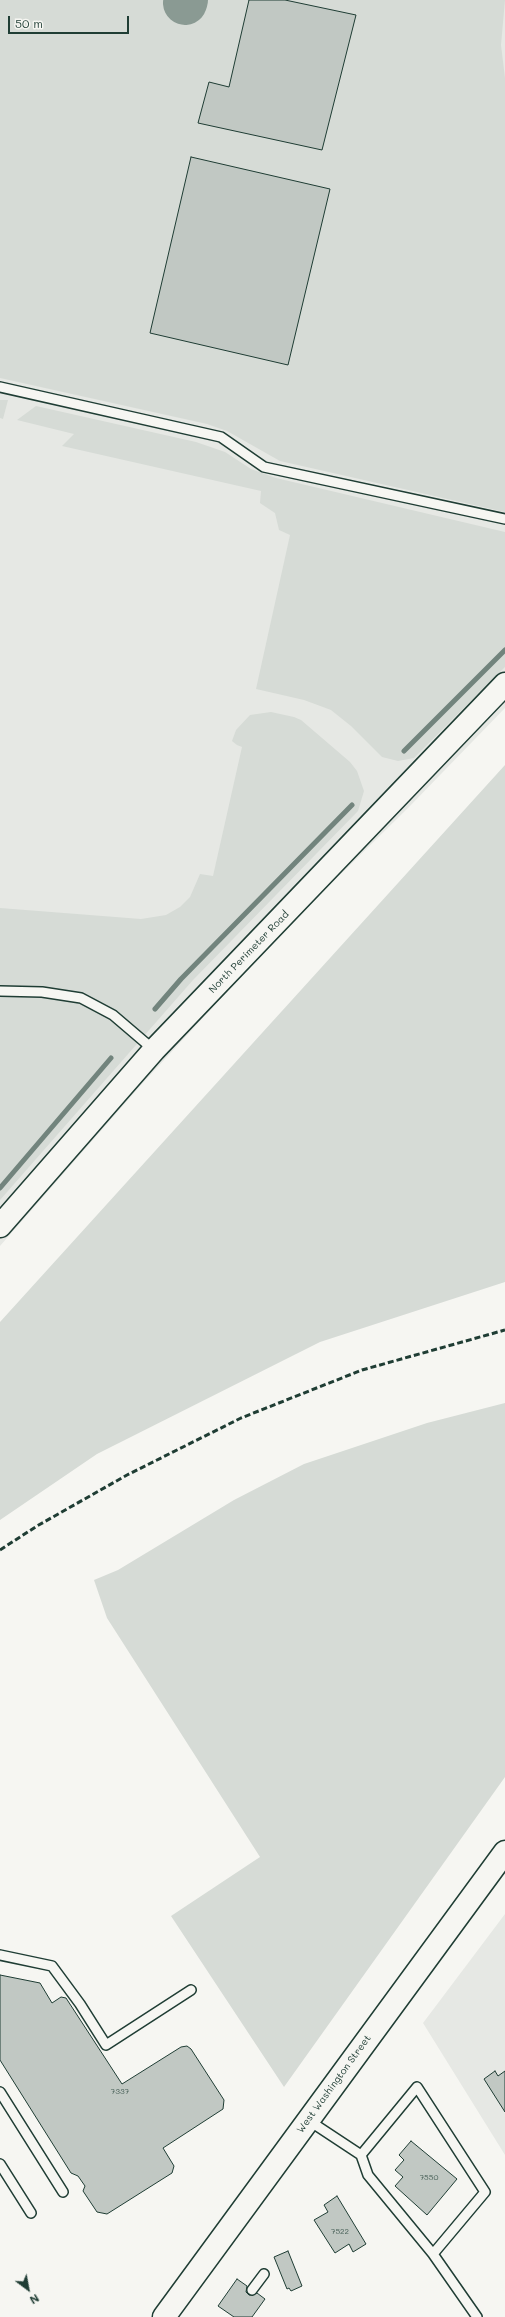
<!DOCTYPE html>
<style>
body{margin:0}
#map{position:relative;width:505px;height:2317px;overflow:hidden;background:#f6f6f2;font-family:Mali,sans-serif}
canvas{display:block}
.north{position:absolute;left:8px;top:2269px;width:40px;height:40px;-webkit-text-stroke:3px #f6f6f2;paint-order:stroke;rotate:148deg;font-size:11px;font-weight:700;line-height:16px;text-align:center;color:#1f3d34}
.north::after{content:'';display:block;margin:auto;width:14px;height:18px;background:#1f3d34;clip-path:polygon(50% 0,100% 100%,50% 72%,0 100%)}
.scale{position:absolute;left:8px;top:16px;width:121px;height:18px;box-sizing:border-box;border:2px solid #1f3d34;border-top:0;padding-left:5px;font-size:12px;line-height:14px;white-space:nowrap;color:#1f3d34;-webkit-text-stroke:3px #f6f6f2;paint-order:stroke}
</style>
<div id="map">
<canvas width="505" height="2317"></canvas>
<div class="north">N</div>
<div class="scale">50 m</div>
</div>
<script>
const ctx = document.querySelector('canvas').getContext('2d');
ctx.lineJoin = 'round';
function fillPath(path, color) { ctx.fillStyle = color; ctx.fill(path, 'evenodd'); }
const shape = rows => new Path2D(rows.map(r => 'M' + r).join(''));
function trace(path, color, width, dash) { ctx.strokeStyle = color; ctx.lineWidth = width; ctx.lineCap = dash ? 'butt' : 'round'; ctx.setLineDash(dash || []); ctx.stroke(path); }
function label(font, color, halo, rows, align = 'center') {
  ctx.font = font + ' Mali,sans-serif'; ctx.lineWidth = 3; ctx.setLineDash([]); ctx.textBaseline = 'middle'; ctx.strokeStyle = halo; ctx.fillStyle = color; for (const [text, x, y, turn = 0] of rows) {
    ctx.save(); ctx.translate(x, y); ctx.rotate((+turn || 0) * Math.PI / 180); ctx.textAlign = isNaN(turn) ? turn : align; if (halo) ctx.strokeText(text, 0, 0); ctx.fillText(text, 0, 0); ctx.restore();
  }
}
const built = shape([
 [0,0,505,0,505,708,409,807,283,931,141,1085,0,1246],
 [505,1914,505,2155,423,2023]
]);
const green = shape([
 [0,0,505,0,501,45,505,78,505,512,280,461,227,431,207,424,0,378],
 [0,400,8,400,3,419,0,418],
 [36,406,196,442,225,452,251,469,276,478,505,532,505,667,414,758,398,761,382,757,351,726,331,710,304,700,256,689,290,535,279,530,275,513,260,503,261,491,62,446,74,434,17,420],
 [271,712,294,717,301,720,350,762,357,771,364,791,358,811,193,980,0,1200,0,908,141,919,166,915,180,907,190,897,200,874,213,876,242,747,237,745,232,741,236,730,250,715],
 [505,765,505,1282,320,1342,97,1454,0,1520,0,1322],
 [505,1403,505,1777,284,2087,171,1916,260,1857,107,1618,94,1580,118,1570,234,1500,304,1464,427,1423]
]);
const stream = shape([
 [404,751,505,650],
 [155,1009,181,979,352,805],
 [0,1188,111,1058]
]);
const taxiway = shape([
 [185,3,186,0]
]);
const building = shape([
 [249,0,285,0,356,15,322,150,198,123,209,82,229,87,249,0],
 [191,157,330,189,288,365,150,333,191,157],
 [0,1975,40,1983,52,2003,61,1997,66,1998,122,2084,181,2047,187,2046,191,2049,224,2100,223,2109,163,2148,174,2166,172,2173,107,2214,97,2212,83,2191,85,2186,78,2176,71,2173,0,2060,0,1975],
 [495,2071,498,2076,505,2071,505,2112,484,2079,495,2071],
 [411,2141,457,2179,427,2215,395,2186,403,2177,395,2170,404,2160,399,2155,411,2141],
 [337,2196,366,2244,353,2252,349,2244,335,2253,314,2220,328,2212,324,2205,337,2196],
 [288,2251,302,2286,291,2291,289,2288,287,2289,274,2257,288,2251],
 [237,2279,247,2286,246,2292,249,2295,257,2293,265,2299,252,2317,234,2317,218,2306,237,2279]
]);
const lane = shape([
 [0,387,221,437,264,467,505,519],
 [0,991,42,992,81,998,113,1015,154,1050],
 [0,1955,52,1966,80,2004,106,2045,191,1990],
 [0,2092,63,2192],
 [308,2120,361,2155,368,2175,433,2254,485,2192,417,2087,361,2155],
 [0,2164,31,2213],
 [433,2254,477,2317],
 [252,2290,264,2274]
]);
const secondary = shape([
 [0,1226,154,1050,505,684]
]);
const primary = shape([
 [164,2317,505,1852]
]);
const rail = shape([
 [0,1550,37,1526,127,1475,241,1418,362,1370,505,1330]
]);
const numberNames = [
 ["7337",120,2092],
 ["7550",429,2178],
 ["7522",340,2232]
];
const streetNames = [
 ["North Perimeter Road",249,952,-46],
 ["West Washington Street",334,2084,-54]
];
fillPath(built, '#e6e8e4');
fillPath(green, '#d6dbd6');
trace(stream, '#72847d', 5);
trace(taxiway, '#8a9a93', 44);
fillPath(building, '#c1c8c3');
trace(building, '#1f3d34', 1);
trace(lane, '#1f3d34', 12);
trace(secondary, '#1f3d34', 25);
trace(primary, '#1f3d34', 25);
trace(lane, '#f6f6f2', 9);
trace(secondary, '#f6f6f2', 22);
trace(primary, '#f6f6f2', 22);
trace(rail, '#1f3d34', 3, [6, 3]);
label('8px', '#486058', null, numberNames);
label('10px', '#1f3d34', '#f6f6f2', streetNames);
</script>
